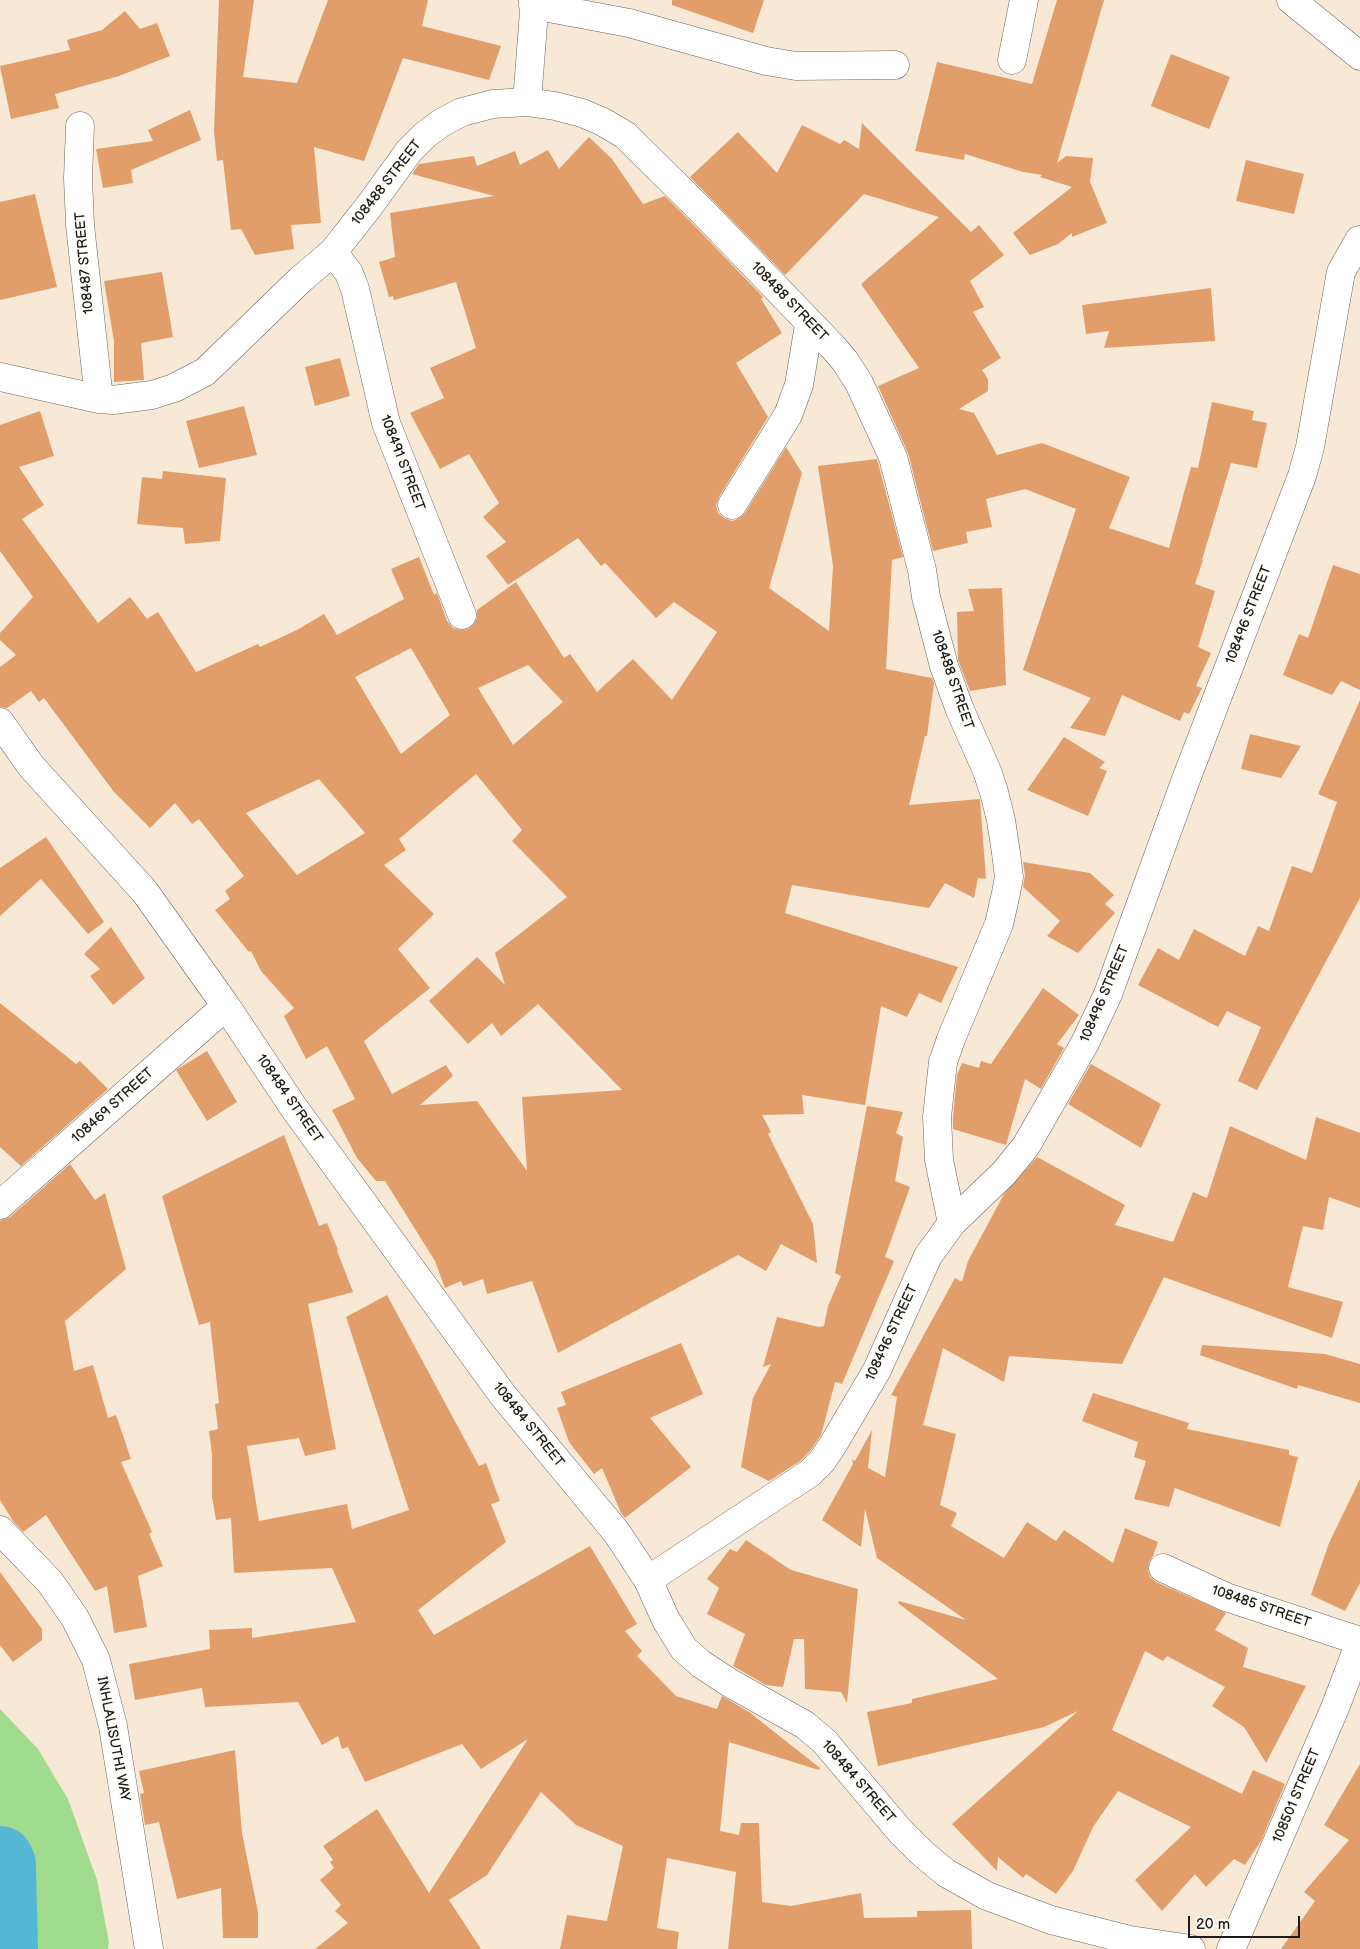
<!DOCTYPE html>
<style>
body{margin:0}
#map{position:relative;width:1360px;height:1949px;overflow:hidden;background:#f8e9d7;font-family:"Balsamiq Sans",sans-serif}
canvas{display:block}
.scale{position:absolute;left:1188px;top:1916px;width:112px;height:22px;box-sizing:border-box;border:2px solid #1c1c1c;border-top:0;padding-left:6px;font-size:15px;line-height:18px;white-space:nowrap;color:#1c1c1c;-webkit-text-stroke:4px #fdfcf7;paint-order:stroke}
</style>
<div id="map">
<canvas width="1360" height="1949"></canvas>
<div class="scale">20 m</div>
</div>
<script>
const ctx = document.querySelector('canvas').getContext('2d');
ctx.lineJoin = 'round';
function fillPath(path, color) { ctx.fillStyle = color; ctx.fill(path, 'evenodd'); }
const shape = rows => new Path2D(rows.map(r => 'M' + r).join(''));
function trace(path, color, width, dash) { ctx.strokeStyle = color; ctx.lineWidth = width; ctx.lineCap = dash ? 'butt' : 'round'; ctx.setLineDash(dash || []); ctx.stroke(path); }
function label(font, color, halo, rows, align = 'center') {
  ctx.font = font + ' "Balsamiq Sans",sans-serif'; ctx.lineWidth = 4.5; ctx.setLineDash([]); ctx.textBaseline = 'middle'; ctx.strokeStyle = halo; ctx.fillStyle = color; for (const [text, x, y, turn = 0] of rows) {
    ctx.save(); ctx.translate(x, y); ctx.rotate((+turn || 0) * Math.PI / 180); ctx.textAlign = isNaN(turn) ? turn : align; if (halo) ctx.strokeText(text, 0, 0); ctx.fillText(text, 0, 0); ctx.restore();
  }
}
const green = shape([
 [0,1709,38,1749,68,1799,97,1880,109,1942,108,1949,0,1949]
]);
const river = shape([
 [0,1860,2,1865,4,1949]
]);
const building = shape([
 [219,0,254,0,243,77,297,83,328,0,428,0,422,26,501,46,489,80,403,58,364,161,314,147,321,223,291,225,294,249,255,255,241,229,231,230,223,160,217,161,214,131],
 [672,0,764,0,753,33,672,5],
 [1057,0,1104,0,1057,163,1066,156,1093,158,1090,182,1107,223,1072,237,1072,233,1058,244,1030,255,1013,233,1072,187,1040,177,1042,175,1023,172,965,154,964,160,915,151,937,62,1032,84],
 [125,11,140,29,157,23,170,56,119,76,55,94,59,108,11,119,0,66,70,50,67,40,102,30],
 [1171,54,1230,77,1209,129,1151,106],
 [190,110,201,140,131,170,133,183,103,188,96,149,153,141,148,130],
 [862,123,971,232,979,225,1004,255,970,281,984,307,973,312,1001,358,982,370,988,379,988,391,959,409,974,413,997,455,1042,443,1130,477,1109,528,1169,548,1191,467,1198,468,1212,402,1254,411,1252,420,1267,423,1257,468,1231,463,1202,560,1203,560,1195,584,1215,591,1198,647,1211,653,1196,686,1202,688,1189,714,1184,712,1180,721,1122,695,1105,736,1070,728,1091,698,1023,670,1076,509,1025,489,986,499,992,527,966,532,968,543,933,551,908,453,878,386,919,368,861,284,939,217,864,194,785,275,690,177,738,132,777,173,802,125,840,144,844,140,859,149],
 [589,137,612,159,643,204,665,196,692,223,763,297,761,299,782,333,736,363,768,417,719,497,716,505,718,513,724,518,732,521,740,518,745,513,786,447,802,473,769,588,829,631,833,566,818,466,877,459,903,557,892,560,886,669,932,678,934,683,927,736,925,736,909,805,980,799,986,879,978,878,974,898,945,883,929,908,792,885,785,913,958,967,941,1003,919,993,907,1017,881,1006,865,1105,802,1095,804,1114,762,1115,771,1132,768,1134,813,1224,817,1263,781,1244,766,1271,738,1255,558,1353,532,1281,487,1294,483,1279,463,1286,461,1281,445,1288,435,1261,385,1181,376,1181,357,1158,332,1110,355,1099,327,1046,306,1059,284,1016,294,1008,261,971,251,951,249,952,215,910,230,899,225,891,244,876,199,819,192,824,175,803,150,828,114,792,44,698,39,702,31,691,7,708,0,707,0,667,16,655,0,640,0,633,33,597,0,551,0,425,40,411,54,456,19,467,44,505,22,519,98,623,130,597,147,619,158,612,196,672,258,644,260,647,297,630,324,614,337,635,404,599,391,569,419,557,434,595,437,593,447,621,453,628,460,630,468,629,474,624,477,618,477,610,516,582,564,658,570,654,597,692,633,659,672,700,717,632,674,602,656,618,605,563,601,566,578,538,508,585,486,556,506,542,483,517,499,503,469,454,440,469,410,413,444,398,430,368,476,348,456,282,394,300,393,296,389,297,379,262,395,257,390,213,494,196,412,174,419,164,474,156,477,166,515,151,520,165,548,150,559,169],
 [411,648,450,715,401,754,355,677],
 [528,665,563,702,513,745,478,688],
 [476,774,522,830,512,841,567,897,495,953,505,985,477,957,429,1001,468,1044,492,1023,501,1036,538,1004,622,1090,522,1097,527,1171,477,1101,420,1105,453,1076,446,1065,392,1094,364,1041,430,988,398,949,434,914,384,865,406,850,399,839],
 [319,779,365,833,297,875,246,813],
 [1246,160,1304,174,1294,214,1236,201],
 [35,194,57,287,0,300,0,202],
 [162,272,173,337,141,343,144,380,114,382,114,341,104,281],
 [1211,288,1215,341,1104,348,1109,331,1086,334,1082,305],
 [340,358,350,396,315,406,305,367],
 [244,406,257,455,199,468,186,421],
 [163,471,226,478,220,541,185,544,183,528,137,524,142,477,162,479],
 [1333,565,1360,574,1360,690,1341,681,1332,695,1283,675,1299,634,1308,638],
 [1002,588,1006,685,970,691,958,660,957,612,974,611,968,589],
 [1360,700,1360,898,1257,1090,1238,1081,1261,1027,1227,1011,1218,1027,1138,985,1158,948,1179,960,1194,929,1245,956,1258,926,1269,931,1292,866,1312,873,1337,802,1318,794],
 [1250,734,1301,746,1281,778,1241,769],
 [1064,737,1105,762,1099,768,1107,771,1088,816,1027,790],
 [46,837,104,922,88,934,41,879,0,916,0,868],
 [1023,862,1090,873,1114,895,1105,904,1115,913,1078,953,1047,936,1060,921,1023,887,1025,875],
 [111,927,145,978,113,1005,90,976,100,969,84,954],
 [1043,988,1079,1015,1057,1044,1064,1048,1041,1089,1025,1079,1006,1145,953,1129,953,1117,957,1075,962,1063,979,1068,981,1061,991,1064],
 [0,1003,76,1064,80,1061,108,1089,21,1166,0,1147],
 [207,1051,237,1102,207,1121,176,1070],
 [1091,1064,1161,1104,1141,1148,1068,1104],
 [867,1106,903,1112,896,1133,903,1137,895,1181,910,1187,885,1257,894,1261,842,1384,835,1382,821,1435,810,1451,800,1461,769,1481,741,1467,753,1398,771,1364,763,1367,777,1317,819,1327,824,1326,828,1306,841,1276,835,1273],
 [1316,1117,1360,1133,1360,1208,1329,1197,1323,1230,1303,1226,1288,1287,1343,1302,1332,1338,1164,1277,1122,1364,1009,1356,1004,1382,943,1348,923,1425,956,1434,940,1505,957,1513,951,1526,1004,1558,1027,1522,1056,1541,1064,1530,1113,1563,1125,1528,1158,1542,1153,1556,1149,1562,1148,1570,1150,1577,1156,1582,1226,1613,1215,1630,1248,1648,1243,1667,1306,1686,1266,1763,1244,1727,1212,1706,1225,1687,1167,1656,1163,1661,1145,1651,1112,1730,1242,1794,1253,1770,1285,1784,1261,1841,1245,1865,1234,1859,1206,1887,1195,1874,1162,1911,1135,1880,1191,1827,1118,1791,1093,1827,1073,1871,1056,1894,1026,1874,1023,1878,998,1857,997,1871,952,1824,1078,1711,1044,1727,878,1766,867,1712,912,1703,912,1699,998,1679,898,1603,899,1601,966,1620,877,1558,865,1509,861,1547,822,1520,853,1464,852,1459,855,1461,872,1430,868,1468,885,1477,897,1397,891,1395,955,1278,962,1282,968,1261,1004,1194,1037,1157,1125,1205,1115,1225,1173,1242,1193,1192,1207,1198,1230,1126,1306,1160],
 [284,1135,319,1226,327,1223,338,1250,337,1251,353,1292,308,1304,336,1449,305,1456,299,1438,247,1446,259,1521,347,1504,352,1529,409,1510,346,1317,387,1295,479,1466,486,1463,500,1501,491,1504,506,1542,418,1610,434,1635,590,1546,637,1624,625,1631,642,1651,637,1656,676,1696,717,1709,722,1696,749,1712,820,1768,819,1770,729,1742,720,1831,739,1835,741,1823,759,1823,762,1902,791,1906,861,1893,864,1918,917,1917,917,1911,971,1910,972,1949,728,1949,736,1872,667,1858,657,1928,679,1932,677,1949,560,1949,567,1915,607,1921,623,1846,576,1825,541,1792,487,1875,449,1900,481,1949,315,1949,348,1923,335,1911,341,1905,320,1880,334,1868,330,1862,333,1860,323,1846,377,1809,429,1893,528,1739,481,1769,462,1744,365,1782,348,1747,342,1749,338,1736,322,1745,298,1702,205,1707,202,1688,135,1700,129,1664,210,1649,209,1630,252,1628,252,1638,356,1622,332,1568,234,1573,231,1518,216,1520,212,1497,212,1454,209,1431,218,1429,215,1404,219,1403,210,1322,199,1325,162,1196],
 [70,1164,95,1200,105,1193,126,1269,65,1321,74,1371,93,1365,108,1418,116,1415,131,1459,121,1462,152,1532,149,1534,163,1566,138,1576,147,1627,114,1633,107,1586,95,1591,46,1515,23,1532,13,1521,0,1500,0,1221,10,1217],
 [681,1343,703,1394,650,1418,691,1467,625,1518,621,1513,602,1468,594,1474,569,1442,557,1408,566,1405,561,1392],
 [1202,1345,1325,1354,1360,1364,1360,1403,1298,1385,1297,1389,1200,1355],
 [1093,1393,1189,1423,1187,1429,1289,1450,1289,1455,1298,1457,1280,1527,1175,1488,1169,1507,1134,1499,1146,1461,1134,1457,1138,1442,1082,1421],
 [1360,1479,1360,1583,1345,1611,1311,1595,1329,1543],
 [746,1540,791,1570,858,1589,847,1703,841,1692,805,1689,804,1639,794,1639,783,1687,766,1685,733,1666,745,1634,707,1614,719,1588,707,1579,730,1549,737,1552],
 [0,1572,42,1629,42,1640,13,1662,0,1645],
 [235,1750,242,1833,258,1912,258,1938,223,1938,221,1888,177,1899,159,1822,145,1825,140,1794,144,1793,139,1771],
 [1360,1764,1360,1949,1281,1949,1315,1901,1304,1892,1349,1840,1324,1825]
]);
const minor = shape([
 [1291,0,1360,56],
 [533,5,629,23,766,61,796,66,895,65],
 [1012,60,1024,0],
 [527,102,534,11,533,0],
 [80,126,78,178,80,225,99,399],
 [333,252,349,273,355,289,386,423,462,615],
 [0,377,99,399,113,400,152,395,174,388,205,372,300,280,333,252,370,205,409,151,425,135,441,123,462,112,493,104,527,102,555,106,582,113,603,122,625,135,703,212,833,347,845,361,859,383,893,457,922,570,926,597,944,666,960,710,987,771,994,792,1001,820,1006,853,1009,877,1006,893,999,924,951,1039,943,1062,937,1117,939,1160,952,1223],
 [732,505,788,415,799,385,809,325],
 [0,722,31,766,145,892,226,1006,294,1108,502,1394,617,1533,648,1580,666,1620,684,1649,701,1664,730,1683,805,1725,824,1741,900,1831,921,1852,946,1873,987,1896,1051,1920,1130,1940,1191,1949],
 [0,1205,226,1006],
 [0,1530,50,1582,75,1618,96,1660,113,1726,149,1949],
 [1163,1568,1226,1597,1360,1641],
 [648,1580,810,1473,822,1461,834,1443,877,1370,928,1256,952,1223,1004,1173,1026,1146,1085,1043,1108,994,1185,782,1302,476,1310,447,1341,272,1359,240],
 [1231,1949,1335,1708,1360,1642]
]);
const streetNames = [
 ["108488 STREET",387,183,-52],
 ["108487 STREET",85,263,-95],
 ["108488 STREET",789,302,46],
 ["108491 STREET",402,463,69],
 ["108496 STREET",1249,615,-69],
 ["108488 STREET",952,680,71],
 ["108496 STREET",1105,994,-67],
 ["108484 STREET",289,1099,55],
 ["108469 STREET",113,1106,-42],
 ["108496 STREET",892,1333,-65],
 ["108484 STREET",528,1425,51],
 ["108485 STREET",1261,1607,19],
 ["INHLALISUTHI WAY",113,1739,79],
 ["108484 STREET",858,1782,49],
 ["108501 STREET",1297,1796,-67]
];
fillPath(green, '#a0db8e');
trace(river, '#56b7d5', 68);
fillPath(building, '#e19e6b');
trace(minor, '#69645d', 29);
trace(minor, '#fff', 28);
label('14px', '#1c1c1c', '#fdfcf7', streetNames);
</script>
